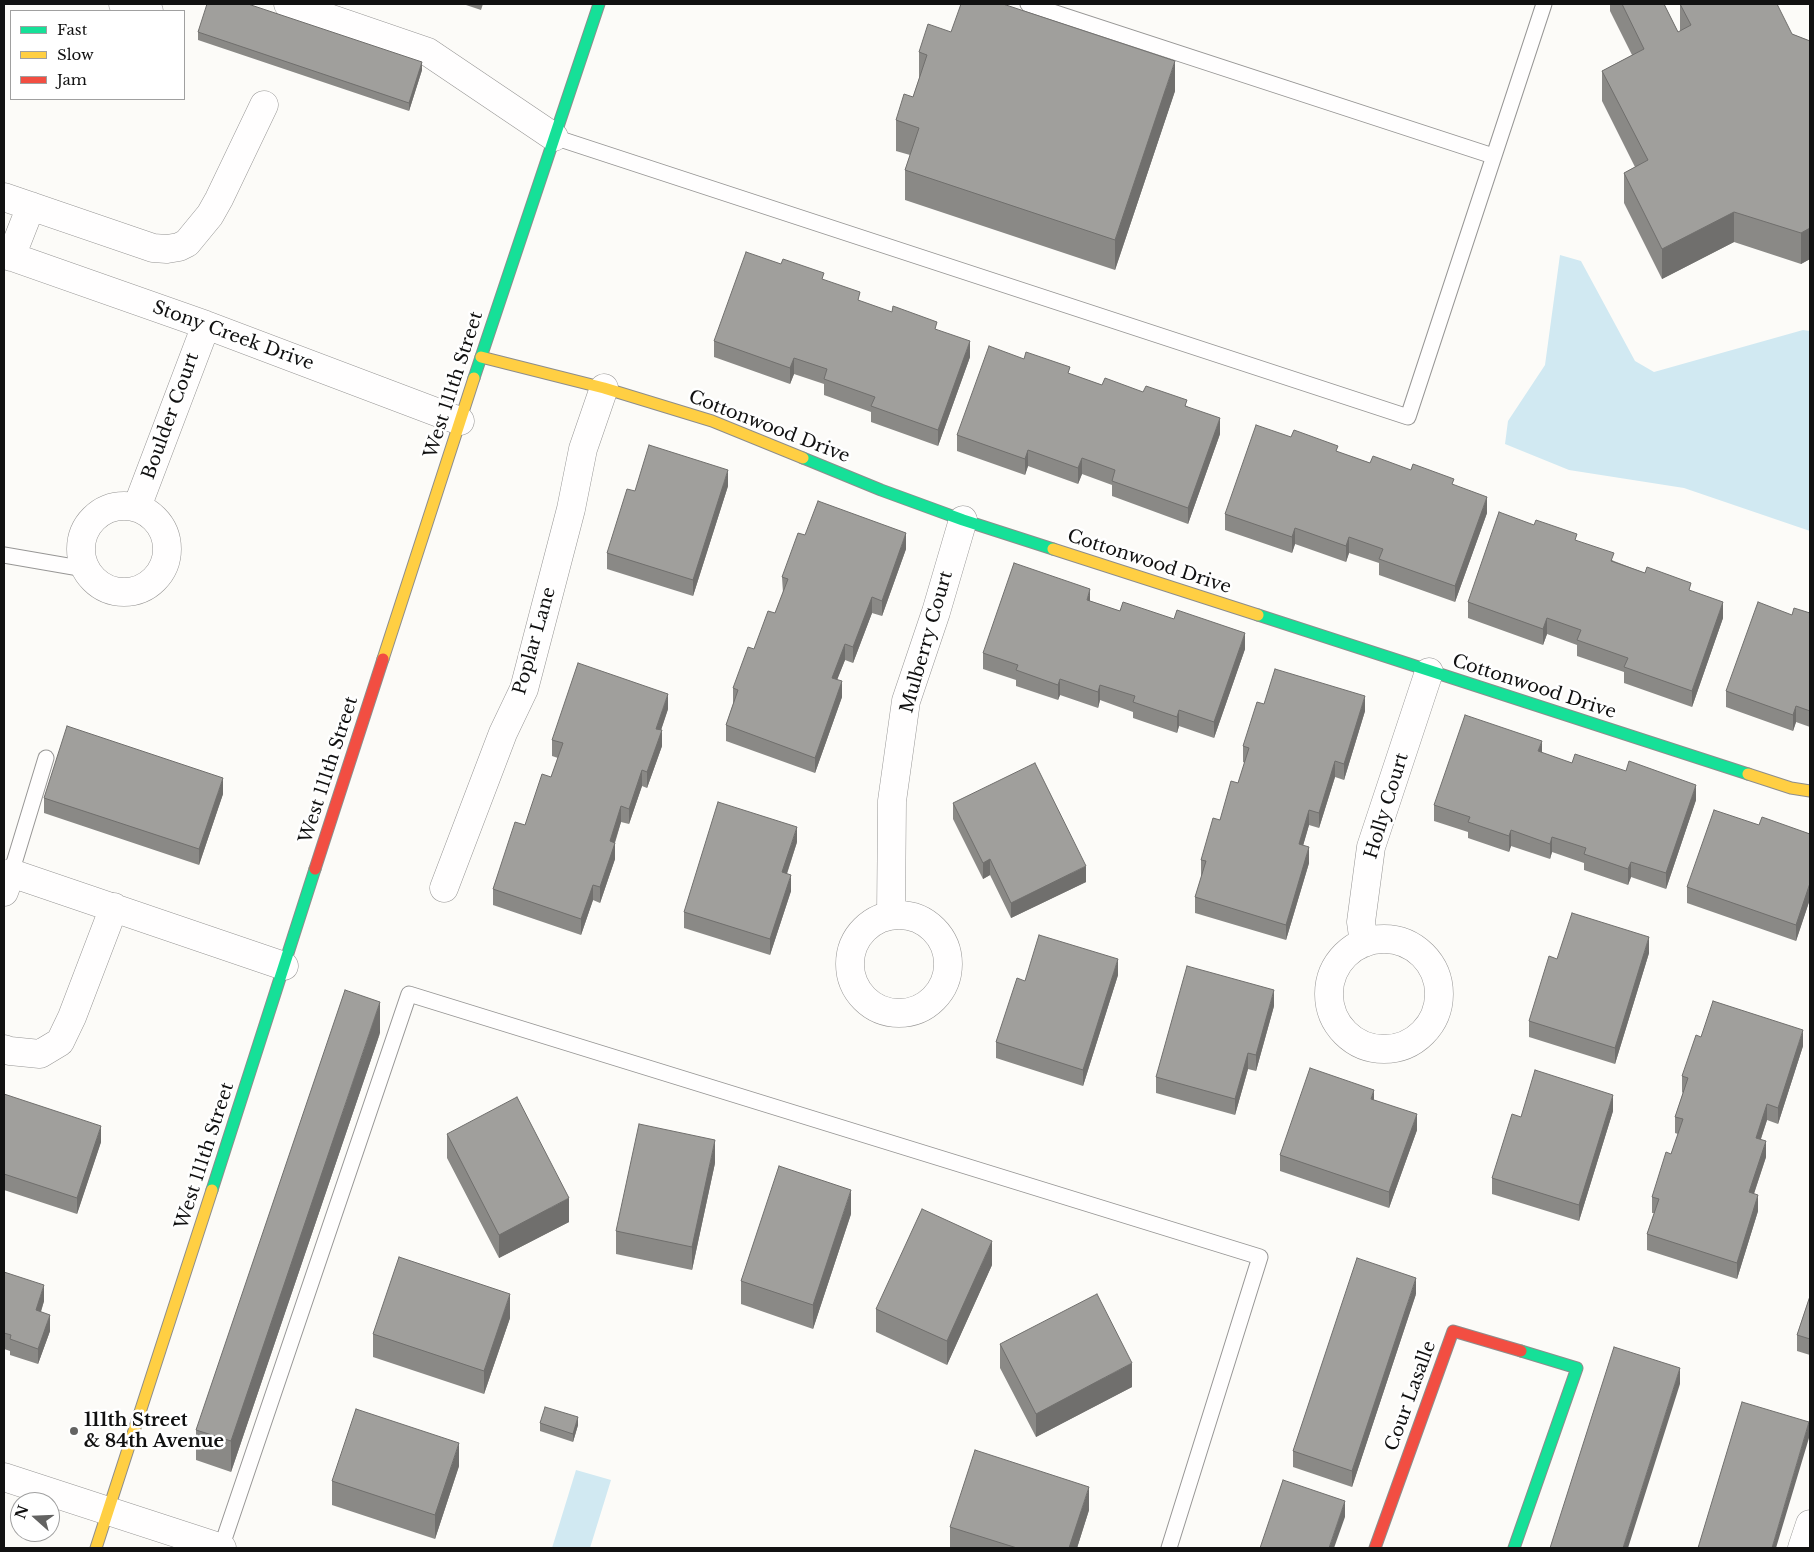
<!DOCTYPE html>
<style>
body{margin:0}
#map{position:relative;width:1814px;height:1552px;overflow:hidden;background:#fcfbf8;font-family:"Libre Baskerville",serif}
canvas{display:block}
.frame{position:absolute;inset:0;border:5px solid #111;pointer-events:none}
.legend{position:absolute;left:10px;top:10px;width:175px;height:90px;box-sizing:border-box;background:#fff;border:1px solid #a0a0a0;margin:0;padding:6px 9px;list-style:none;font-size:15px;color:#111}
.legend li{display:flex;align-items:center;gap:10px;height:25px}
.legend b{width:25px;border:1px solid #a0a0a0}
.north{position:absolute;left:10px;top:1492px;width:50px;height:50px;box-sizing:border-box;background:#fff;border:1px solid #a0a0a0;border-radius:50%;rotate:290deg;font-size:14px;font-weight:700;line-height:20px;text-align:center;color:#111}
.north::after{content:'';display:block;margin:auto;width:18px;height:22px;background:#636362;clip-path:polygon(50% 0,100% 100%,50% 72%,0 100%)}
</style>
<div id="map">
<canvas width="1814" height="1552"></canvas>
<div class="frame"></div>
<ul class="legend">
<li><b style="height:6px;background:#16e098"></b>Fast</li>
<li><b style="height:6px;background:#ffcf43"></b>Slow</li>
<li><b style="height:6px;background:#f24e42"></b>Jam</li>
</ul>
<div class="north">N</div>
</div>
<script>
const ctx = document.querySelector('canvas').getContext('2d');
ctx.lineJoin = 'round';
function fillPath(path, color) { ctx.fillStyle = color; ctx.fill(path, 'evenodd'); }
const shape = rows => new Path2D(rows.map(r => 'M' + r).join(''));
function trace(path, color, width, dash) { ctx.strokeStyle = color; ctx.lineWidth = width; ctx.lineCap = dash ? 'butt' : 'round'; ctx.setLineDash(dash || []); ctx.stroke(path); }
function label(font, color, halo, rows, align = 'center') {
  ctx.font = font + ' "Libre Baskerville",serif'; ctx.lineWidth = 5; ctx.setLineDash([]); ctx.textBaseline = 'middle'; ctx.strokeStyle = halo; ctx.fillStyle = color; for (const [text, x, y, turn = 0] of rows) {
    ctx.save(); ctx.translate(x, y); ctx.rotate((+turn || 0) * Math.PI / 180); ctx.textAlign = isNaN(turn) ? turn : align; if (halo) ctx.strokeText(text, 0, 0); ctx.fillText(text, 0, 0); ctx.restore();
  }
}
const water = shape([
 [1560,255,1581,261,1635,361,1654,372,1803,330,1810,331,1810,531,1684,488,1569,470,1505,444,1508,421,1545,365],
 [576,1470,611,1480,590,1548,552,1548]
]);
const lane = shape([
 [1028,4,1493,156],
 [554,137,1408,417,1544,4],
 [4,555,85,569],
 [11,873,46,758],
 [221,1548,409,994,1260,1257,1169,1548]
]);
const street = shape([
 [123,4,149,11],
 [288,4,428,52,554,137],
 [4,197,153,248,167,249,179,247,187,243,210,215,219,199,264,105],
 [4,254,206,325,460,421],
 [11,257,31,206],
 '81 549a43 43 0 1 1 86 0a43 43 0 1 1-86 0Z',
 [137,507,206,325],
 [444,888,503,733,524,689,571,509,583,449,604,388],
 [4,892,11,873,284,966],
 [891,915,892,801,906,701,936,612,963,520],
 '850 964a49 49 0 1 1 98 0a49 49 0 1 1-98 0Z',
 '1329 994a55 55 0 1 1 110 0a55 55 0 1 1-110 0Z',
 [1364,943,1361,922,1371,847,1429,672],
 [4,1049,10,1051,40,1054,60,1042,72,1017,114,907],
 [4,1477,222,1548],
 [1802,1548,1810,1524]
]);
const fast = shape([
 [474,378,599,4],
 [803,458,881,490,963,520,1053,549],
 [1258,615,1748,774],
 [212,1190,315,869],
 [1514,1548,1577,1368,1521,1351]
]);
const slow = shape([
 [481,357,604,388,712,421,803,458],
 [1053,549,1258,615],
 [383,659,474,378],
 [1748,774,1791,788,1810,791],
 [96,1548,212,1190]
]);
const jam = shape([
 [315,869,383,659],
 [1375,1548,1453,1331,1521,1351]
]);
const wall = shape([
 [463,4,483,4,481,10],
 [1610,4,1664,4,1678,32,1680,31,1680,4,1792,34,1810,41,1810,259,1801,264,1734,242,1662,279,1624,203,1624,173,1635,167,1602,101,1602,71,1632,55,1610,11],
 [198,32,422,70,409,111,198,40],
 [951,32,1175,91,1115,270,905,200,905,170,910,155,896,151,896,120,913,97,919,79,919,52],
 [824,280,860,301,937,330,970,357,938,446,871,422,871,412,824,395,824,384,794,374,790,384,714,357,714,341],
 [1024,359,1070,374,1102,385,1143,392,1187,406,1220,434,1188,524,1112,496,1112,485,1082,474,1078,484,1028,466,1025,475,957,451,957,435],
 [1291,437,1338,452,1370,463,1411,470,1454,485,1487,513,1455,602,1379,575,1379,563,1349,553,1346,562,1295,544,1292,553,1225,530,1225,514],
 [728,486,693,596,607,569,607,553,635,491],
 [805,535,906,549,882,616,872,613,853,663,845,660,837,679,842,697,815,773,726,741,726,725,733,704,733,688,754,649,775,613,783,593,782,577],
 [1577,541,1614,561,1691,591,1723,618,1692,707,1624,683,1624,672,1577,656,1577,645,1547,634,1543,645,1468,618,1468,602],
 [1090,601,1120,611,1245,649,1214,738,1179,726,1177,733,1133,718,1133,712,1100,700,1098,708,1060,695,1058,700,1016,686,1016,680,983,669,983,653],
 [1810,613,1810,727,1796,722,1793,731,1726,707,1726,691],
 [1264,704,1365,711,1344,780,1335,777,1319,828,1309,825,1303,845,1309,863,1286,940,1195,913,1195,897,1202,876,1201,876,1201,860,1220,820,1238,783,1245,763,1243,762,1243,746],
 [668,709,661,730,662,746,647,788,642,786,629,824,621,822,615,843,615,859,600,903,593,900,581,935,493,905,493,889,525,825,551,777,558,758,552,756,552,740],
 [1542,753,1572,763,1696,800,1666,889,1631,877,1628,885,1584,870,1584,863,1552,852,1550,859,1511,846,1509,852,1468,838,1468,832,1434,821,1434,805],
 [223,794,199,865,44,813,44,798],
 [953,803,1086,882,1011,918,990,875,983,879,953,819],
 [1759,825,1810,834,1810,899,1796,941,1687,903,1687,887],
 [797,842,787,874,791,891,770,955,684,928,684,912],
 [1649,953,1615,1064,1529,1037,1529,1021,1557,959],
 [1118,975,1083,1086,996,1058,996,1042,1025,981],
 [1274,1006,1256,1071,1248,1069,1235,1115,1156,1093,1156,1077],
 [380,1033,231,1472,196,1460,196,1430],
 [1701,1037,1803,1046,1778,1124,1767,1120,1761,1139,1766,1157,1754,1194,1758,1211,1737,1279,1647,1250,1647,1234,1654,1213,1652,1213,1652,1197,1671,1154,1678,1134,1675,1133,1675,1117,1683,1093,1682,1092,1682,1076],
 [4,1094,101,1142,77,1214,4,1190],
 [1374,1100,1417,1130,1389,1208,1280,1171,1280,1155],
 [1613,1111,1579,1221,1492,1194,1492,1178,1521,1117],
 [447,1134,569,1222,499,1258,447,1158],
 [715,1163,692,1270,616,1254,616,1231],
 [851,1214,813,1329,741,1304,741,1281],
 [992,1265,947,1365,876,1332,876,1309],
 [4,1272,44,1301,41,1312,50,1331,38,1364,10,1355,10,1351,4,1349],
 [1416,1294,1352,1487,1293,1467,1293,1451],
 [1810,1296,1810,1355,1797,1351,1797,1335],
 [510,1318,484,1394,373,1357,373,1334],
 [1000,1344,1132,1387,1036,1437,1000,1368],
 [540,1423,578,1425,573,1442,540,1431],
 [459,1466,435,1539,332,1505,332,1481],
 [1089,1510,1077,1548,950,1548,950,1527]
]);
const shadedWall = shape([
 [1175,61,1175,91,1115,270,1115,240],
 [422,62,422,70,409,111,409,103],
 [1734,212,1734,242,1662,279,1662,249],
 [1810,228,1810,259,1801,264,1801,233],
 [970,341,970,357,938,446,938,430],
 [794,358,794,374,790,384,790,368],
 [1220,418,1220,434,1188,524,1188,508],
 [1028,450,1028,466,1025,475,1025,459],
 [1082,458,1082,474,1078,484,1078,468],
 [728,470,728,486,693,596,693,580],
 [1487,497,1487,513,1455,602,1455,586],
 [1295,528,1295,544,1292,553,1292,537],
 [906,533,906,549,882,616,882,601],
 [1349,537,1349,553,1346,562,1346,546],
 [1090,589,1090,605,1087,600],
 [872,597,872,613,853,663,853,647],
 [1723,602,1723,618,1692,707,1692,691],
 [1547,618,1547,634,1543,645,1543,629],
 [1245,633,1245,649,1214,738,1214,722],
 [845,644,845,660,832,693,832,678],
 [1060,679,1060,695,1058,700,1058,685],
 [842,681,842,697,815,773,815,758],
 [1100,685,1100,700,1098,708,1098,692],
 [668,694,668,709,656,745,656,729],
 [1365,696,1365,711,1344,780,1344,764],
 [1796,706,1796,722,1793,731,1793,715],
 [1179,710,1179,726,1177,733,1177,717],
 [662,730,662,746,647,788,647,772],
 [1542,741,1542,757,1538,751],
 [1335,761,1335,777,1319,828,1319,813],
 [642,770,642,786,629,824,629,809],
 [223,778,223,794,199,865,199,849],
 [1696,785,1696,800,1666,889,1666,873],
 [621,806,621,822,610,857,610,841],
 [1309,810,1309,825,1299,860,1299,844],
 [797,827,797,842,782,888,782,872],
 [1511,830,1511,846,1509,852,1509,836],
 [1552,837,1552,852,1550,859,1550,844],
 [615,843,615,859,600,903,600,887],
 [1309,847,1309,863,1286,940,1286,925],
 [990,859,990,875,983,879,983,863],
 [1631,862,1631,877,1628,885,1628,869],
 [1086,866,1086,882,1011,918,1011,903],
 [791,875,791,891,770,955,770,939],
 [1810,883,1810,899,1796,941,1796,925],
 [593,885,593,900,581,935,581,919],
 [1649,937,1649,953,1615,1064,1615,1048],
 [1118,959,1118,975,1083,1086,1083,1070],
 [1274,990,1274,1006,1256,1071,1256,1055],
 [380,1002,380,1033,231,1472,231,1441],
 [1803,1030,1803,1046,1778,1124,1778,1108],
 [1248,1053,1248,1069,1235,1115,1235,1099],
 [1374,1090,1374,1106,1371,1099],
 [1613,1095,1613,1111,1579,1221,1579,1205],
 [1767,1104,1767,1120,1756,1153,1756,1138],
 [1417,1114,1417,1130,1389,1208,1389,1192],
 [101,1126,101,1142,77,1214,77,1198],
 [715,1140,715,1163,692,1270,692,1247],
 [1766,1141,1766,1157,1749,1208,1749,1192],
 [851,1190,851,1214,813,1329,813,1305],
 [1758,1195,1758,1211,1737,1279,1737,1263],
 [569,1198,569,1222,499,1258,499,1235],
 [992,1241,992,1265,947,1365,947,1341],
 [1416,1278,1416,1294,1352,1487,1352,1471],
 [44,1285,44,1301,36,1326,36,1310],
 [510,1294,510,1318,484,1394,484,1371],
 [50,1315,50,1331,38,1364,38,1349],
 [1132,1363,1132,1387,1036,1437,1036,1414],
 [1680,1368,1680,1384,1628,1548,1623,1548],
 [578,1417,578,1425,573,1442,573,1434],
 [1809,1422,1809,1438,1776,1548,1772,1548],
 [459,1443,459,1466,435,1539,435,1515],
 [1089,1487,1089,1510,1077,1548,1069,1548],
 [1345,1501,1345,1517,1334,1548,1329,1548]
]);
const building = shape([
 [207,4,248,4,422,62,409,103,198,32,207,4],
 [961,4,1003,4,1175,61,1115,240,905,170,919,128,896,120,904,94,913,97,927,55,919,52,928,24,951,32,961,4],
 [1622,4,1664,4,1678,32,1691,25,1680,4,1777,4,1792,34,1810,41,1810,228,1801,233,1734,212,1662,249,1624,173,1648,160,1602,71,1644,49,1622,4],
 [746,252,781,264,783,259,824,273,822,279,860,292,858,300,892,312,893,306,937,322,935,329,970,341,938,430,871,406,875,397,824,379,827,369,794,358,790,368,714,341,746,252],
 [989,346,1024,359,1026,352,1070,367,1068,373,1102,385,1105,378,1143,392,1146,386,1187,400,1185,406,1220,418,1188,508,1112,481,1115,470,1082,458,1078,468,1028,450,1025,459,957,435,989,346],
 [1256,425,1291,437,1294,430,1338,446,1336,451,1370,463,1373,456,1411,470,1413,464,1454,479,1452,484,1487,497,1455,586,1379,559,1383,549,1349,537,1346,546,1295,528,1292,537,1225,514,1256,425],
 [649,445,728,470,693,580,607,553,627,489,635,491,649,445],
 [818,501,906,533,882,601,872,597,853,647,845,644,832,678,842,681,815,758,726,725,738,690,733,688,748,647,754,649,768,611,775,613,788,579,782,577,798,533,805,535,818,501],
 [1499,512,1534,525,1536,520,1577,534,1575,540,1614,553,1611,561,1645,573,1647,567,1691,583,1689,590,1723,602,1692,691,1624,667,1628,658,1577,640,1581,630,1547,618,1543,629,1468,602,1499,512],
 [1014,563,1090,589,1087,600,1120,611,1123,602,1174,619,1177,610,1245,633,1214,722,1179,710,1177,717,1133,702,1135,696,1100,685,1098,692,1060,679,1058,685,1016,670,1018,665,983,653,1014,563],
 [1758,602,1792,615,1794,608,1810,613,1810,711,1796,706,1793,715,1726,691,1758,602],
 [578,663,668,694,656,729,662,730,647,772,642,770,629,809,621,806,610,841,615,843,600,887,593,885,581,919,493,889,515,822,525,825,542,774,551,777,563,743,552,740,578,663],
 [1275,669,1365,696,1344,764,1335,761,1319,813,1309,810,1299,844,1309,847,1286,925,1195,897,1206,861,1201,860,1213,818,1220,820,1231,781,1238,783,1249,748,1243,746,1257,702,1264,704,1275,669],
 [1465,715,1542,741,1538,751,1572,763,1575,754,1626,771,1629,761,1696,785,1666,873,1631,862,1628,869,1584,854,1586,848,1552,837,1550,844,1511,830,1509,836,1468,822,1470,817,1434,805,1465,715],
 [67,726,223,778,199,849,44,798,67,726],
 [1035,763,1086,866,1011,903,990,859,983,863,953,803,1035,763],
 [718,802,797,827,782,872,791,875,770,939,684,912,718,802],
 [1714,810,1759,825,1762,817,1810,834,1810,883,1796,925,1687,887,1714,810],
 [1572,913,1649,937,1615,1048,1529,1021,1549,956,1557,959,1572,913],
 [1039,935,1118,959,1083,1070,996,1042,1017,978,1025,981,1039,935],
 [1187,966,1274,990,1256,1055,1248,1053,1235,1099,1156,1077,1187,966],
 [345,990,380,1002,231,1441,196,1430,345,990],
 [1713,1001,1803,1030,1778,1108,1767,1104,1756,1138,1766,1141,1749,1192,1758,1195,1737,1263,1647,1234,1659,1199,1652,1197,1666,1152,1671,1154,1683,1119,1675,1117,1688,1078,1682,1076,1696,1035,1701,1037,1713,1001],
 [1310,1068,1374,1090,1371,1099,1417,1114,1389,1192,1280,1155,1310,1068],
 [1535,1070,1613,1095,1579,1205,1492,1178,1512,1114,1521,1117,1535,1070],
 [4,1094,101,1126,77,1198,4,1174,4,1094],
 [517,1097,569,1198,499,1235,447,1134,517,1097],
 [639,1124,715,1140,692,1247,616,1231,639,1124],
 [779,1166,851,1190,813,1305,741,1281,779,1166],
 [922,1209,992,1241,947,1341,876,1309,922,1209],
 [399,1257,510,1294,484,1371,373,1334,399,1257],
 [1357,1258,1416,1278,1352,1471,1293,1451,1357,1258],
 [4,1272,44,1285,36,1310,50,1315,38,1349,10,1339,11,1335,4,1333,4,1272],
 [1097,1294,1132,1363,1036,1414,1000,1344,1097,1294],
 [1810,1296,1810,1339,1797,1335,1810,1296],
 [1614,1347,1680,1368,1623,1548,1550,1548,1614,1347],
 [1742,1402,1809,1422,1772,1548,1698,1548,1742,1402],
 [545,1407,578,1417,573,1434,540,1423,545,1407],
 [356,1409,459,1443,435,1515,332,1481,356,1409],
 [975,1450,1089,1487,1069,1548,1017,1548,950,1527,975,1450],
 [1283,1480,1345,1501,1329,1548,1260,1548,1283,1480]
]);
const markers = [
 [74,1431,5,"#636362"]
];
const streetNames = [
 ["Stony Creek Drive",233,336,20],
 ["West 111th Street",454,385,-72],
 ["Boulder Court",171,416,-70],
 ["Cottonwood Drive",769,427,21],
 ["Cottonwood Drive",1149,562,18],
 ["Poplar Lane",535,641,-74],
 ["Mulberry Court",927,642,-74],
 ["Cottonwood Drive",1534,687,18],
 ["West 111th Street",329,770,-72],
 ["Holly Court",1387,806,-73],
 ["West 111th Street",205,1156,-72],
 ["Cour Lasalle",1411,1396,-70]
];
const poiNames = [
 ["111th Street",84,1421],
 ["& 84th Avenue",84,1442]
];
fillPath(water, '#d1e9f2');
trace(lane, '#979695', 17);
trace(street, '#979695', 29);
trace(fast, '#8d8d8c', 13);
trace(slow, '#8d8d8c', 13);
trace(jam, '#8d8d8c', 13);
trace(lane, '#fffefe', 15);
trace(street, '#fffefe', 28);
trace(fast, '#16e098', 11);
trace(slow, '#ffcf43', 11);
trace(jam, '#f24e42', 11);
fillPath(wall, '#8a8986');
fillPath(shadedWall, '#706f6d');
fillPath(building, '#a09f9c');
trace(building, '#706f6d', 1);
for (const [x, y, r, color] of markers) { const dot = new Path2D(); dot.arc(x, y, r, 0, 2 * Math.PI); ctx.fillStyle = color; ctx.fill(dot); trace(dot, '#fff', 2); }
label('18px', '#111', '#fff', streetNames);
label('bold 18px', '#111', '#fff', poiNames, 'left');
</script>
